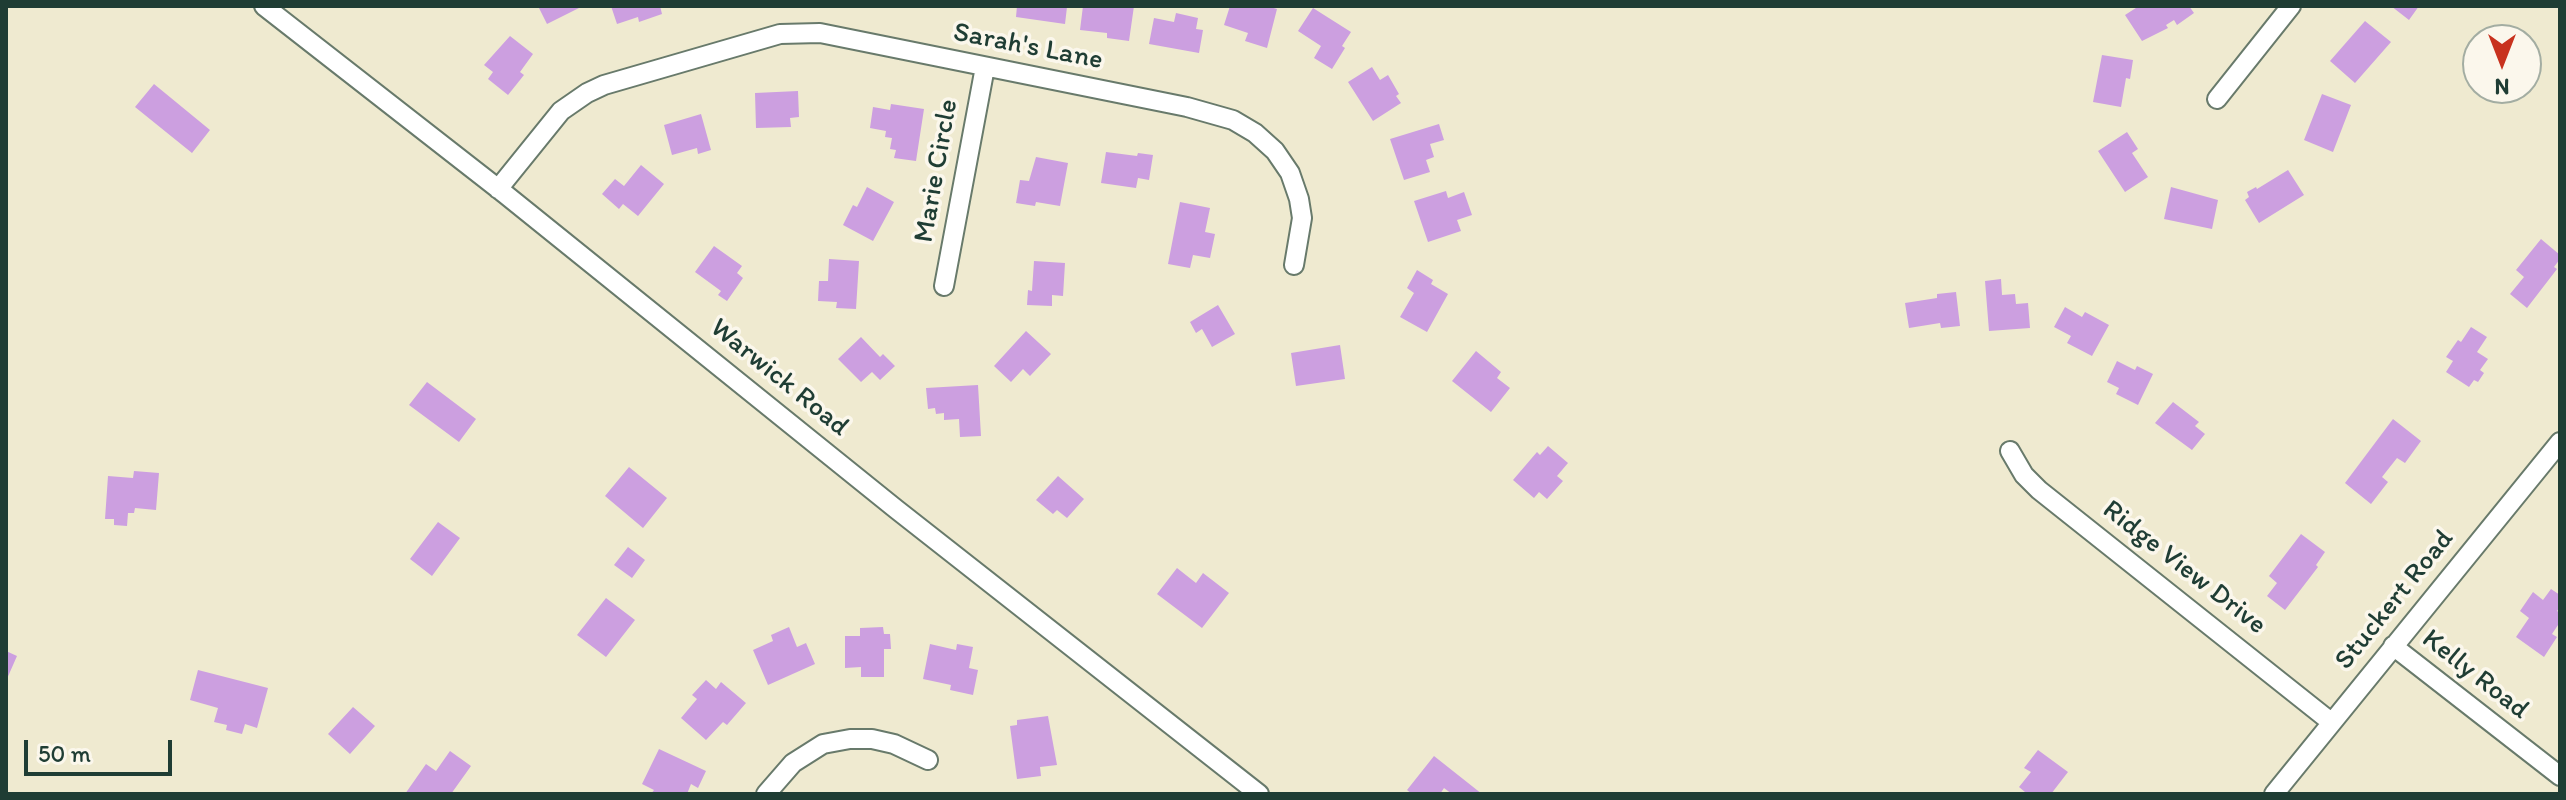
<!DOCTYPE html>
<style>
body{margin:0}
#map{position:relative;width:2566px;height:800px;overflow:hidden;background:#efead0;font-family:Itim,sans-serif}
canvas{display:block}
.frame{position:absolute;inset:0;border:8px solid #1f3d34;pointer-events:none}
.north{position:absolute;left:2462px;top:24px;width:80px;height:80px;box-sizing:border-box;background:#fbf7ec;border:2px solid #a3ada2;border-radius:50%;rotate:180deg;font-size:22px;font-weight:700;line-height:32px;text-align:center;color:#1f3d34}
.north::after{content:'';display:block;margin:auto;width:28px;height:36px;background:#c8321e;clip-path:polygon(50% 0,100% 100%,50% 72%,0 100%)}
.scale{position:absolute;left:24px;top:740px;width:148px;height:36px;box-sizing:border-box;border:4px solid #1f3d34;border-top:0;padding-left:10px;font-size:24px;line-height:28px;white-space:nowrap;color:#1f3d34;-webkit-text-stroke:6px #fbf7ec;paint-order:stroke}
</style>
<div id="map">
<canvas width="2566" height="800"></canvas>
<div class="frame"></div>
<div class="north">N</div>
<div class="scale">50 m</div>
</div>
<script>
const ctx = document.querySelector('canvas').getContext('2d');
ctx.lineJoin = 'round';
function fillPath(path, color) { ctx.fillStyle = color; ctx.fill(path, 'evenodd'); }
const shape = rows => new Path2D(rows.map(r => 'M' + r).join(''));
function trace(path, color, width, dash) { ctx.strokeStyle = color; ctx.lineWidth = width; ctx.lineCap = dash ? 'butt' : 'round'; ctx.setLineDash(dash || []); ctx.stroke(path); }
function label(font, color, halo, rows, align = 'center') {
  ctx.font = font + ' Itim,sans-serif'; ctx.lineWidth = 7; ctx.setLineDash([]); ctx.textBaseline = 'middle'; ctx.strokeStyle = halo; ctx.fillStyle = color; for (const [text, x, y, turn = 0] of rows) {
    ctx.save(); ctx.translate(x, y); ctx.rotate((+turn || 0) * Math.PI / 180); ctx.textAlign = isNaN(turn) ? turn : align; if (halo) ctx.strokeText(text, 0, 0); ctx.fillText(text, 0, 0); ctx.restore();
  }
}
const building = shape([
 [538,6,583,6,547,24],
 [611,6,660,6,662,14,639,22,638,17,617,24],
 [1017,6,1067,7,1065,24,1016,17],
 [1083,6,1134,6,1129,41,1107,38,1107,33,1080,30],
 [1230,6,1267,6,1277,9,1267,48,1245,41,1248,33,1224,25],
 [2139,6,2189,6,2194,13,2177,25,2174,20,2166,25,2168,28,2142,41,2125,15],
 [2391,6,2419,6,2409,20],
 [1313,8,1351,32,1342,46,1345,48,1332,69,1314,58,1321,46,1298,31],
 [1176,13,1198,18,1196,29,1203,30,1199,53,1149,44,1154,18,1174,22],
 [2365,21,2391,42,2355,83,2330,61],
 [510,36,533,54,520,72,524,75,508,95,488,79,493,72,484,65],
 [2102,55,2133,60,2130,79,2126,78,2121,107,2093,102],
 [1372,67,1380,80,1388,75,1399,94,1396,96,1401,103,1373,121,1348,82],
 [154,84,210,130,192,153,135,107],
 [798,91,799,117,790,118,791,127,756,128,755,93],
 [2322,94,2351,105,2333,152,2304,140],
 [891,104,924,109,916,161,894,158,896,150,890,149,892,138,885,137,886,131,870,128,873,107,890,110],
 [701,114,711,150,698,154,697,148,672,155,664,125],
 [1439,124,1444,140,1430,144,1434,157,1426,160,1430,172,1404,180,1390,139],
 [2127,132,2138,149,2132,153,2148,177,2125,192,2098,151],
 [1106,152,1137,156,1138,153,1153,155,1149,180,1138,178,1136,188,1101,183],
 [1036,157,1068,163,1060,206,1036,202,1035,206,1016,203,1020,180,1029,181],
 [641,165,664,184,638,216,623,204,619,209,602,194,615,179,624,186],
 [2288,170,2304,195,2259,223,2245,200,2249,197,2247,192,2256,187,2257,189],
 [867,187,894,202,873,241,843,225,853,205,857,207],
 [2171,187,2218,200,2212,229,2164,219],
 [1446,191,1448,198,1464,192,1472,215,1457,220,1461,231,1428,242,1414,201],
 [1180,202,1210,208,1205,232,1215,234,1210,258,1193,255,1190,268,1168,264],
 [2541,239,2560,255,2560,259,2554,267,2557,269,2527,308,2510,294,2524,277,2516,270],
 [714,246,742,266,737,273,743,278,727,301,718,295,721,291,695,272],
 [829,259,859,261,856,309,836,308,837,302,818,301,819,281,828,281],
 [1034,261,1065,263,1063,296,1052,295,1052,306,1027,305,1028,290,1032,291],
 [1417,270,1433,280,1431,284,1448,294,1427,332,1400,317,1414,293,1407,288],
 [2001,279,2002,295,2015,294,2016,304,2028,303,2030,328,1989,331,1985,281],
 [1956,292,1960,326,1941,328,1940,323,1909,328,1905,303,1937,298,1937,294],
 [1218,305,1235,334,1212,347,1202,329,1196,333,1190,322],
 [2065,307,2082,317,2085,312,2109,325,2092,356,2067,343,2071,336,2054,327],
 [2471,327,2487,337,2477,352,2488,359,2480,370,2484,373,2478,382,2474,380,2469,387,2446,372,2453,361,2446,357,2458,340,2461,342],
 [1026,331,1051,354,1030,376,1023,369,1011,382,994,366],
 [861,337,880,357,883,354,895,366,880,380,872,372,861,382,838,359],
 [1340,345,1345,379,1296,386,1291,353],
 [1476,351,1501,372,1497,378,1510,388,1491,412,1452,381],
 [2117,361,2135,370,2137,366,2153,374,2138,405,2116,394,2119,388,2107,382],
 [427,382,476,419,459,442,409,405],
 [978,385,981,436,960,437,959,419,944,420,944,413,936,414,935,408,928,409,926,388],
 [2173,402,2199,422,2195,426,2205,434,2192,450,2155,423],
 [2393,419,2421,441,2405,463,2397,458,2382,477,2388,482,2371,504,2345,483],
 [1548,446,1568,463,1557,476,1563,481,1547,499,1539,492,1534,498,1513,480,1537,452,1540,455],
 [629,467,667,498,643,528,605,496],
 [134,471,159,473,156,510,135,508,134,513,128,513,127,526,114,525,114,519,105,519,108,476,133,478],
 [1058,476,1084,499,1067,518,1057,510,1053,514,1036,500],
 [438,522,460,538,432,576,410,559],
 [2301,534,2325,552,2316,565,2318,567,2285,610,2267,596,2277,583,2269,576],
 [628,547,645,560,632,578,614,565],
 [1177,568,1196,583,1203,573,1229,593,1202,628,1157,594],
 [2551,589,2560,595,2560,607,2557,611,2560,613,2560,622,2552,634,2557,637,2544,657,2516,637,2529,618,2520,611,2533,592,2543,600],
 [606,598,635,620,606,657,577,635],
 [789,627,797,647,806,643,815,664,768,685,753,650,773,641,771,635],
 [883,627,884,634,890,634,891,649,884,649,884,677,861,677,861,667,845,668,845,636,860,636,860,628],
 [930,644,956,650,957,644,973,647,969,668,978,670,973,695,950,690,951,685,923,679],
 [6,651,17,656,6,681],
 [198,670,268,688,257,728,245,724,242,734,226,730,227,725,214,722,218,708,190,700],
 [706,680,716,689,721,682,746,703,727,725,723,722,706,740,681,718,697,699,692,695],
 [353,707,375,726,350,754,328,734],
 [1048,716,1057,765,1040,767,1041,776,1017,779,1010,726,1017,725,1017,720],
 [659,749,706,771,698,788,691,784,687,794,651,794,654,790,642,784],
 [2038,750,2068,772,2051,794,2024,794,2025,792,2019,787,2031,772,2024,768],
 [450,751,471,766,451,794,405,794,426,764,436,771],
 [1434,756,1482,794,1452,794,1444,788,1440,794,1412,794,1407,790]
]);
const street = shape([
 [264,6,505,194,896,509,1259,794],
 [2217,99,2291,6],
 [498,189,561,111,587,93,604,85,780,34,820,33,1187,107,1233,120,1255,133,1275,151,1290,173,1299,199,1302,218,1294,265],
 [944,286,985,67],
 [2010,451,2024,475,2039,490,2331,722],
 [2393,646,2560,776],
 [766,794,793,763,823,744,850,739,872,739,894,744,928,760],
 [2274,794,2560,442]
]);
const streetNames = [
 ["Sarah's Lane",1028,47,11],
 ["Marie Circle",937,171,-80],
 ["Warwick Road",779,378,39],
 ["Ridge View Drive",2184,568,38],
 ["Stuckert Road",2395,600,-51],
 ["Kelly Road",2475,675,38]
];
fillPath(building, '#cc9fe0');
trace(street, '#687a6b', 22);
trace(street, '#fff', 18);
label('28px', '#1f3d34', '#fbf7ec', streetNames);
</script>
